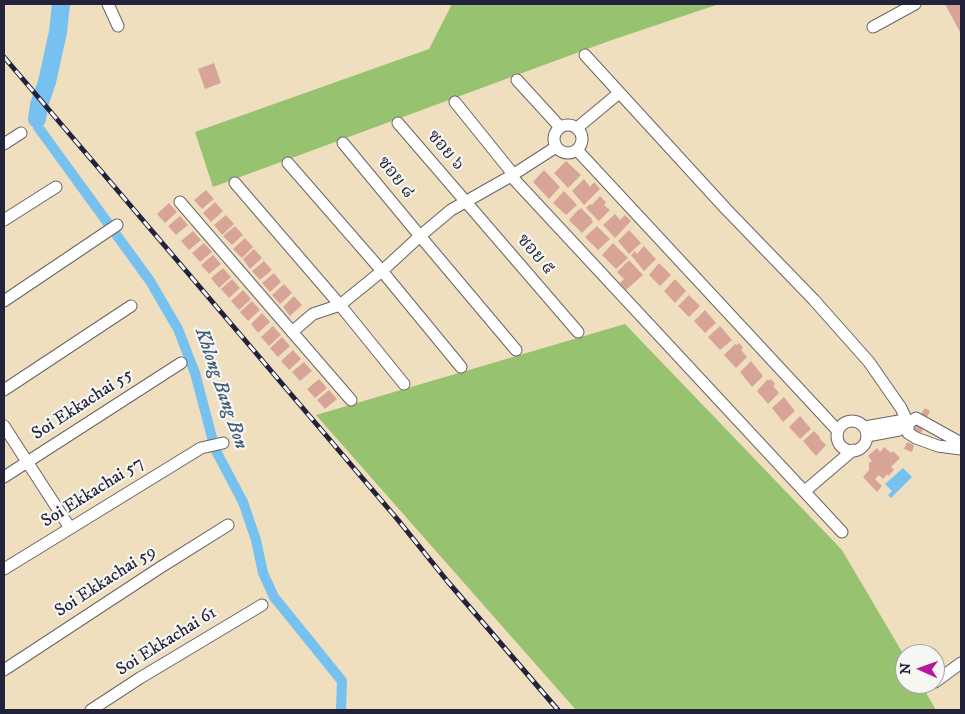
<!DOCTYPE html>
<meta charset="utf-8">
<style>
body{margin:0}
#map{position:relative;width:965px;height:714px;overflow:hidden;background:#efdfbf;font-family:"IM FELL DW Pica",serif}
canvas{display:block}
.frame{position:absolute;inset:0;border:5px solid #22223b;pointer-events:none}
.north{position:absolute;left:895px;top:644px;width:50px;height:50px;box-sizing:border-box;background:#f6f6f2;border:1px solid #a1a1a9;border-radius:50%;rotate:272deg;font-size:14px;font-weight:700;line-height:20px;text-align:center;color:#22223b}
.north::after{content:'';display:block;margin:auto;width:18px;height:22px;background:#b5179e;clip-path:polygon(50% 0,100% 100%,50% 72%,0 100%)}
</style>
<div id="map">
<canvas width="965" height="714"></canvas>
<div class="frame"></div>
<div class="north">N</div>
</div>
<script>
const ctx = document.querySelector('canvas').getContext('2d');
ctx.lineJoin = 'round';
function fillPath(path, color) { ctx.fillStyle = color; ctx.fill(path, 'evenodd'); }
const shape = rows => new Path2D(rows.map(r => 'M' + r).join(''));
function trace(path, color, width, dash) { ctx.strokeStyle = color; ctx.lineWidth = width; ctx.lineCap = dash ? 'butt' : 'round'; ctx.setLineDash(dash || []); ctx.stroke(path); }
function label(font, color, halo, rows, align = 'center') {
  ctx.font = font + ' "IM FELL DW Pica","Noto Serif Thai",serif'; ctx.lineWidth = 4.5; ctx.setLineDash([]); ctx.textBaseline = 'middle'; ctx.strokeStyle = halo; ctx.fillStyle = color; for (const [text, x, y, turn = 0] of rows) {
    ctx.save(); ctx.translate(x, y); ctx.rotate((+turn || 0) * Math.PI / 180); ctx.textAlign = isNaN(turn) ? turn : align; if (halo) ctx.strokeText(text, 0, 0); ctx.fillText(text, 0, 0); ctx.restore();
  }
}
const green = shape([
 [452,4,719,4,609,41,213,187,195,132,429,49],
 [625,324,842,550,905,657,905,684,921,684,936,710,576,710,316,415]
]);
const water = shape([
 [903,468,912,477,891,498,888,495,892,491,885,484]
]);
const canal = shape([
 [37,119,38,127,150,281,178,329,195,373,215,449,243,502,256,540,263,573,274,597,342,681,341,710]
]);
const river = shape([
 [37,119,39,105,47,82,58,32,61,4]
]);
const building = shape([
 [945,4,961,4,961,34],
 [214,63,221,83,205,89,198,69],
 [566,161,581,175,568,188,554,173],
 [544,170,560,187,549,199,533,182],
 [584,179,590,187,594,182,600,189,584,205,572,191],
 [206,190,214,199,202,209,194,200],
 [564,191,577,205,566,215,553,203],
 [600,196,606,202,604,205,610,210,599,221,586,208,590,204,592,205],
 [215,202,223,211,211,222,203,213],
 [169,203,177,212,165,223,157,214],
 [581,208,592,219,591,220,593,222,582,233,569,220,579,209,580,210],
 [615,214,620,220,625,215,631,221,615,238,603,225],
 [226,215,234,224,222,235,214,225],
 [180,216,188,225,176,235,168,226],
 [235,226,243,235,232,245,223,236],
 [597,226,610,239,598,250,585,237],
 [629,230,641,243,629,254,618,241],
 [193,231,201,240,189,250,181,241],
 [245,238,253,247,242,258,233,249],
 [204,243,212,252,200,262,192,253],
 [613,243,628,258,616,269,602,255],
 [644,246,656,259,644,271,631,255,635,251,637,254],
 [254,249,262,258,250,269,243,259],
 [213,255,221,264,209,274,201,265],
 [629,260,643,275,626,290,620,283,624,279,617,272],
 [264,261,272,270,260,280,252,271],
 [659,263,671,275,660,286,649,275],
 [223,268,231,277,219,288,211,278],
 [274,273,281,282,270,292,262,283],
 [232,279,240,288,229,298,221,289],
 [675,279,686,291,675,303,664,291],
 [284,284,292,293,280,304,272,295],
 [243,290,251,299,239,310,231,301],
 [689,295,700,306,689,317,678,306],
 [294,296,302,305,290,316,283,307],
 [252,301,260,310,248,321,240,312],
 [705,310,716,323,705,333,694,321],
 [262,313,270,322,258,333,251,324],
 [273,326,281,335,269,346,261,337],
 [720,326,732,340,720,350,708,337],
 [282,337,290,346,278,357,270,348],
 [739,343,743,348,741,350,747,357,736,368,724,355,735,344,737,345],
 [293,350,301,359,289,370,281,361],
 [751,361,763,376,752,387,740,372],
 [304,362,312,371,300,381,292,372],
 [319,379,327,388,315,398,307,389],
 [768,379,769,381,771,379,775,384,773,386,775,387,774,387,779,393,768,404,757,391],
 [329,390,337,399,325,409,317,400],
 [784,397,795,411,783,422,772,408],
 [925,408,930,411,927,417,921,414],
 [800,416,811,429,800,439,789,427],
 [916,421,925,426,919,436,910,431],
 [814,431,820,437,819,438,826,445,816,456,803,441],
 [907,442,914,445,912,452,904,449],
 [884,447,891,453,893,451,900,458,891,467,894,470,888,476,887,474,883,479,879,475,875,479,882,486,877,492,863,477,869,470,869,463,872,461,868,456,877,448,880,452]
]);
const minor = shape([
 [108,4,118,26],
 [873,27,915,4],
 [585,55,726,209,814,300,869,362,901,408,908,423,908,433,916,438,938,446,961,449],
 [517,80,560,127],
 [455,102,513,174],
 [398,123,578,332],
 '554 139a14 14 0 1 1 28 0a14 14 0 1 1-28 0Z',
 [577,128,619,93],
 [343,143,420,236,516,350],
 [4,144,21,133],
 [577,150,838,431],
 [288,163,382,271,461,367],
 [511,176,842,532],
 [235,183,340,305,404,384],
 [180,202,351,400],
 [4,220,56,187],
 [4,301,117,225],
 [292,332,313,314,340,305,382,271,420,236,451,210,511,176,556,147],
 [4,390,131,306],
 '837 436a15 15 0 1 1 30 0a15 15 0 1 1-30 0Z',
 [4,426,70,528],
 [865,427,899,421,908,423],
 [867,436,899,430,916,418,961,443],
 [4,477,181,363],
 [805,491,853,450],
 [4,569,201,448,223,443],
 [4,670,161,567,228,525],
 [935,682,961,663],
 [91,710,140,678,262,605]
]);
const rail = shape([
 [4,57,398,520,448,582,558,710]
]);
const streetNames = [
 ["ซอย ๖",445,151,49],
 ["ซอย ๘",395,178,51],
 ["ซอย ๕",535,255,49],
 ["Soi Ekkachai 55",83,405,-33],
 ["Soi Ekkachai 57",93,493,-32],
 ["Soi Ekkachai 59",106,582,-33],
 ["Soi Ekkachai 61",167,642,-32]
];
const waterNames = [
 ["Khlong Bang Bon",220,389,71]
];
fillPath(green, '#97c26f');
fillPath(water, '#76c1ef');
trace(canal, '#76c1ef', 10);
trace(river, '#76c1ef', 18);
fillPath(building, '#d9a498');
trace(minor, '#6a6469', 13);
trace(minor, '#fff', 11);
trace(rail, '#22223b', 5);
trace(rail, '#f6f6f2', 3, [9]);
label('18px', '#22223b', '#f6f6f2', streetNames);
label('italic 19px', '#3f5a7a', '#f6f6f2', waterNames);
</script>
